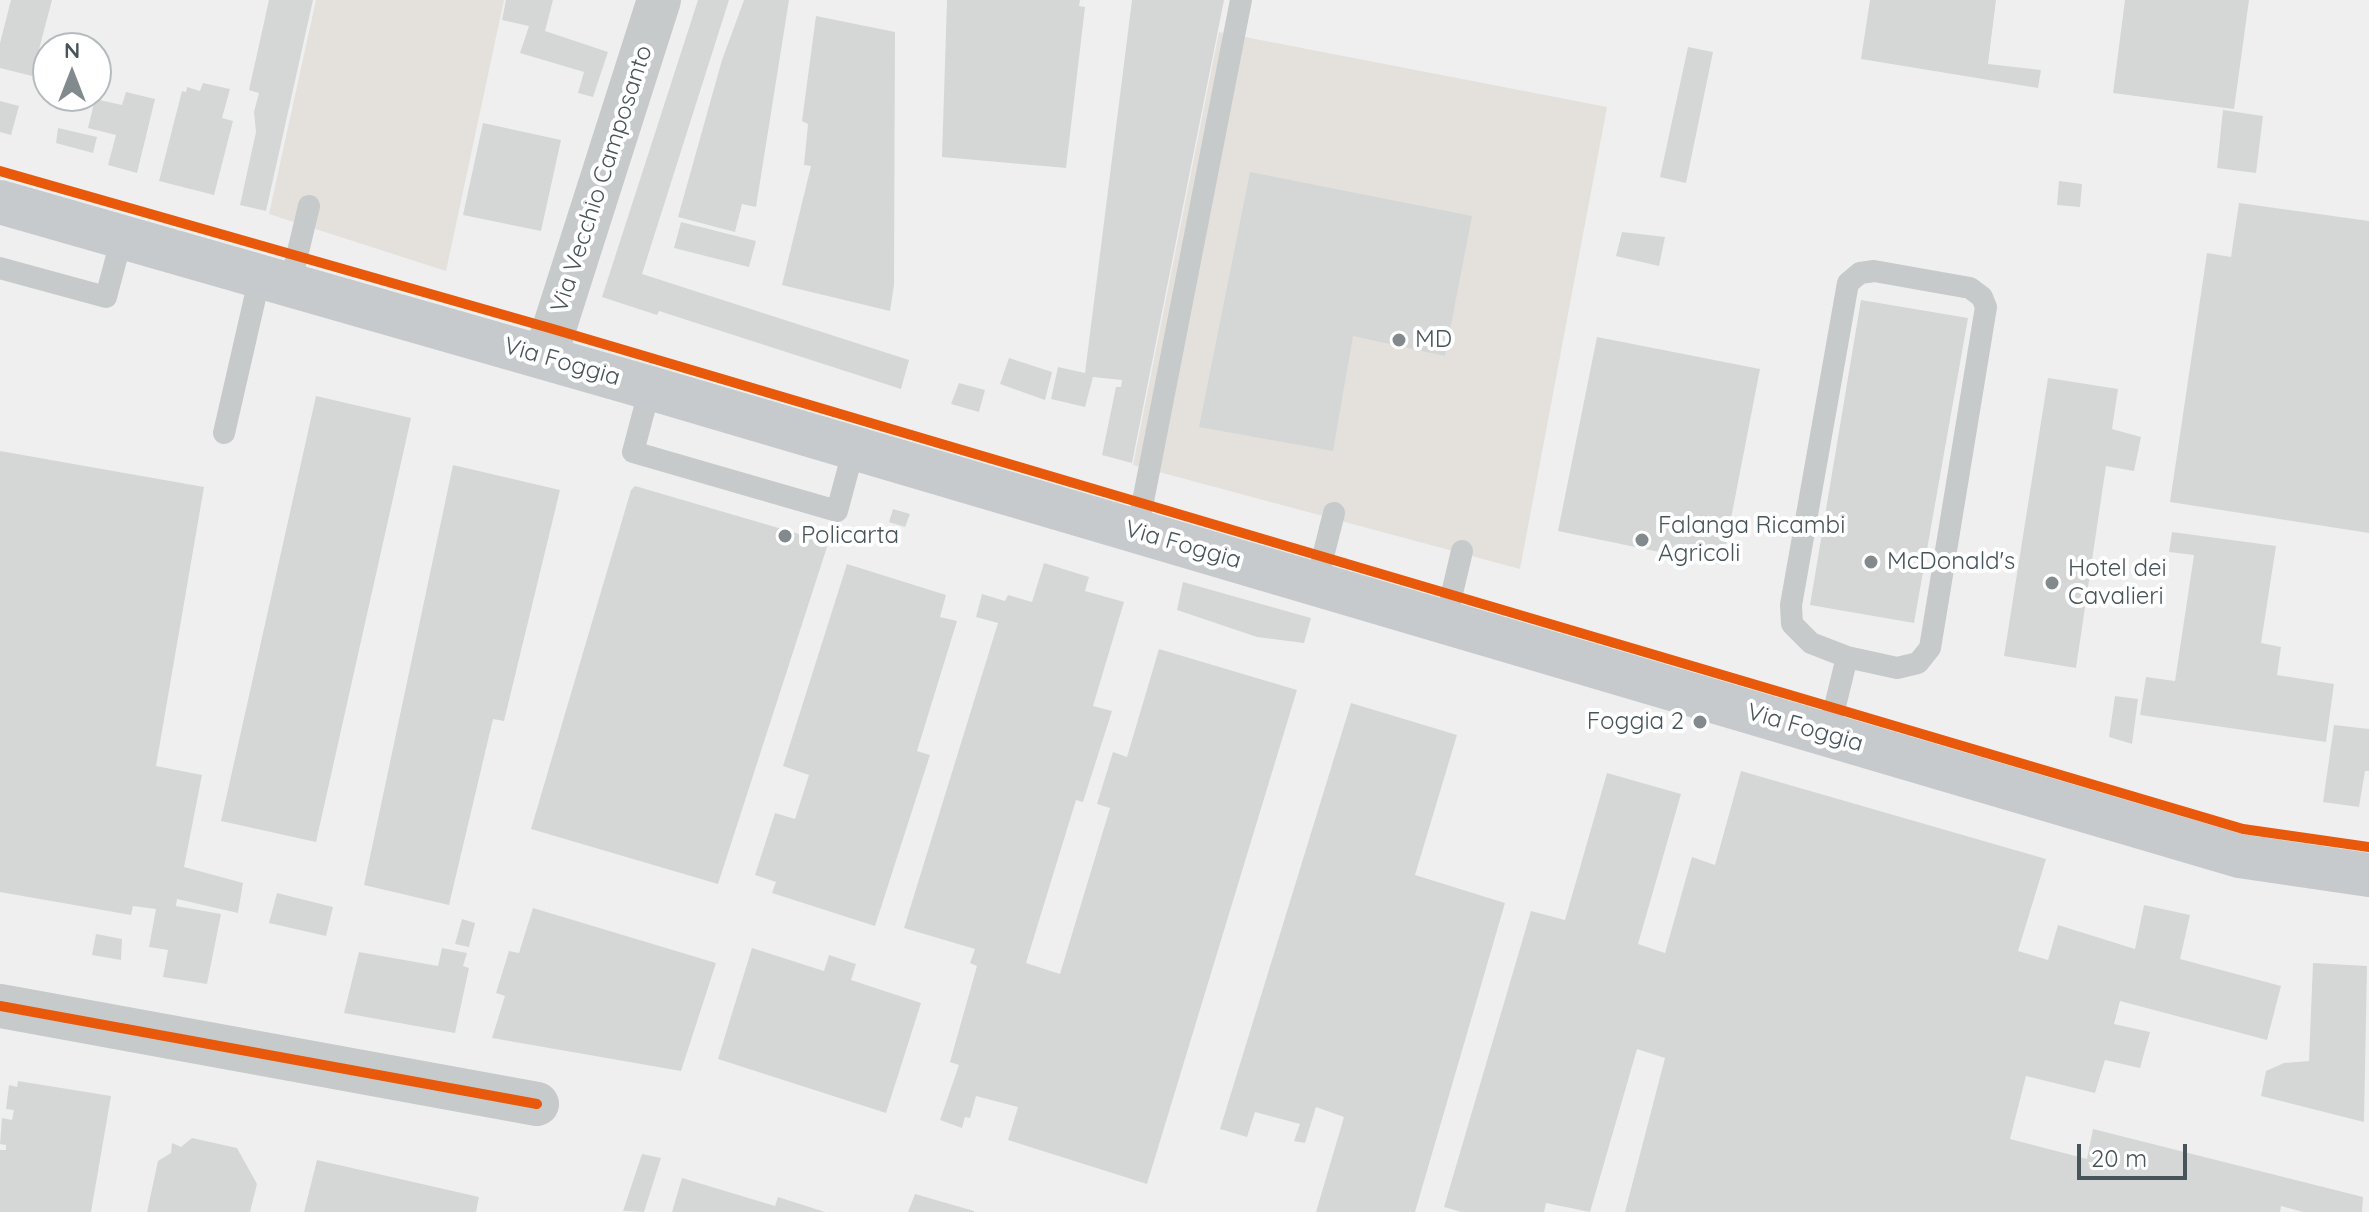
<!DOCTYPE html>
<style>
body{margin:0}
#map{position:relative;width:2369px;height:1212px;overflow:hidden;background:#efefef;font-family:Quicksand,sans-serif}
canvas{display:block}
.north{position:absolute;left:32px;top:32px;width:80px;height:80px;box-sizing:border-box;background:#fff;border:2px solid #b5bbbd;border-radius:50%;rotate:0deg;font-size:22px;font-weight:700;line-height:32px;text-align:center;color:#47545a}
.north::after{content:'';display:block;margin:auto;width:28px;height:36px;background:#828a8e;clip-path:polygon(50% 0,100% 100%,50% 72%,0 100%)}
.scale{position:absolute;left:2077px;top:1144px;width:110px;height:36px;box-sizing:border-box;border:4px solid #47545a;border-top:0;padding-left:10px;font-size:24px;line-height:28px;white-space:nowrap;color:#47545a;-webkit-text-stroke:6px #fff;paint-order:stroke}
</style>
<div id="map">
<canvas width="2369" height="1212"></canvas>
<div class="north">N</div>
<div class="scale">20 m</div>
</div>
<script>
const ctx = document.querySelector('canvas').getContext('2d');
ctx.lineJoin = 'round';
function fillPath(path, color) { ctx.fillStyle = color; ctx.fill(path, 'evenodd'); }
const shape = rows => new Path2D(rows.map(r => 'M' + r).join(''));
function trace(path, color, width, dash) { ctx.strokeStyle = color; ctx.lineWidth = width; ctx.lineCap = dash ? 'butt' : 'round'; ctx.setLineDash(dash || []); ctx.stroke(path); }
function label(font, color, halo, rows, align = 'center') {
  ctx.font = font + ' Quicksand,sans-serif'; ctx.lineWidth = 8; ctx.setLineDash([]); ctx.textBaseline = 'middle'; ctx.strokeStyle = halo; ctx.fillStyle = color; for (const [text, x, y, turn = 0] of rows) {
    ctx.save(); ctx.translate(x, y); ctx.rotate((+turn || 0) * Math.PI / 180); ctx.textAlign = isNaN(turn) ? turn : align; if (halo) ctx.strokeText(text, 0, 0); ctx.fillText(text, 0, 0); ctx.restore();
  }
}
const commercial = shape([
 [316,0,504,0,446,271,269,214],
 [1219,32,1607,107,1520,569,1133,465]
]);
const building = shape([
 [11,0,52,0,32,76,0,68,0,43],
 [269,0,313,0,266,211,240,205,256,132,254,112,259,93,249,90],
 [506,0,553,0,545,31,608,52,593,97,578,93,584,72,520,53,529,26,502,20],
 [698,0,729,0,642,274,909,360,901,389,659,311,657,315,602,297],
 [744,0,789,0,756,207,742,204,735,232,678,217,722,60],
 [947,0,1080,0,1079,6,1085,7,1066,168,942,157],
 [1132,0,1224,0,1132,463,1102,455,1116,387,1121,387,1122,380,1093,377,1085,407,1051,399,1058,367,1085,373],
 [1870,0,1996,0,1988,64,2041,70,2038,88,1861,59],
 [2125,0,2249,0,2234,109,2113,93],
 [816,16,895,32,894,285,890,311,782,285,811,166,804,165,808,124,802,121],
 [1688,47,1713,52,1686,183,1660,177],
 [203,83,230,89,222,118,233,121,214,195,159,181,182,91,186,92,187,87,200,91],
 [126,92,155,99,137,173,108,165,116,135,88,128,95,99,122,105],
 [0,101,19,106,11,135,0,132],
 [2223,110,2263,116,2256,173,2217,168],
 [483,123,561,140,541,231,463,215],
 [58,128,97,137,93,153,56,143],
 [1250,172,1472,216,1445,356,1353,336,1333,451,1199,427],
 [2059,181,2082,184,2080,207,2057,205],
 [2239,203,2369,221,2369,533,2170,502,2207,253,2231,257],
 [681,222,756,241,749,267,674,248],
 [1622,232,1665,237,1659,266,1616,256],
 [1861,300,1968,318,1914,623,1810,605],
 [1597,337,1760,369,1722,565,1558,531],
 [1009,358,1052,372,1045,400,1000,384],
 [2048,378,2118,389,2112,429,2141,437,2134,471,2106,466,2076,668,2004,656],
 [959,383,985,390,979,412,951,404],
 [316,396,411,418,316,842,221,821],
 [0,451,204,487,156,766,202,775,184,867,243,883,238,913,177,899,176,906,221,914,207,984,163,977,168,950,149,947,156,909,133,906,131,915,0,892],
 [453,465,560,490,504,721,493,719,449,905,364,885],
 [635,486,823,541,827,547,718,884,531,829,631,490],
 [893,509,910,514,905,527,889,522],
 [2172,532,2276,546,2261,643,2281,647,2277,675,2334,684,2326,742,2140,715,2146,677,2175,681,2194,555,2169,552],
 [1044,563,1089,577,1085,591,1124,602,1093,706,1112,711,1083,802,1076,800,1026,963,1060,974,1110,808,1097,804,1113,752,1127,757,1159,649,1297,690,1147,1184,1008,1140,1018,1107,976,1096,970,1118,965,1117,962,1128,940,1120,959,1065,950,1062,977,966,970,963,975,949,904,928,998,623,976,617,982,594,1005,601,1008,595,1032,602],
 [847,564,946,595,940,617,957,621,917,751,930,755,875,926,772,893,776,882,755,875,775,813,795,819,809,775,783,766],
 [1183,582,1311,618,1304,643,1257,637,1177,610],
 [2115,696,2138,699,2132,744,2109,737],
 [1351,703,1457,735,1415,875,1505,903,1415,1212,1316,1212,1344,1117,1316,1107,1305,1143,1294,1141,1300,1124,1255,1112,1247,1137,1220,1129],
 [2334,725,2369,729,2369,771,2365,771,2359,807,2323,802],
 [1741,771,2046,859,2018,951,2048,960,2058,925,2135,949,2144,905,2190,915,2180,959,2281,986,2267,1040,2120,1001,2114,1024,2150,1032,2140,1068,2105,1060,2095,1093,2026,1076,2010,1139,2087,1159,2093,1129,2363,1197,2362,1212,2303,1212,2281,1206,2280,1212,1625,1212,1665,1058,1637,1049,1590,1212,1546,1203,1544,1212,1461,1212,1444,1207,1531,911,1565,920,1607,773,1681,794,1638,944,1665,953,1692,857,1715,865],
 [277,893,333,907,326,936,269,923],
 [533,908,716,963,681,1071,492,1038,505,996,496,993,509,951,519,953],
 [462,919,475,923,469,947,455,944],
 [96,934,122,939,121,960,92,955],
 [442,948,467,953,463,966,469,968,455,1033,344,1013,359,952,438,966],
 [752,948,824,971,829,955,856,964,851,980,921,1003,886,1113,718,1059],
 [2313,963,2367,966,2364,1122,2261,1096,2266,1071,2284,1063,2309,1061],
 [18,1081,111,1096,91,1212,0,1212,0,1150,6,1150,6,1145,0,1144,2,1118,12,1120,14,1110,6,1109,9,1085,17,1087],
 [192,1138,237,1148,257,1184,250,1212,147,1212,158,1161,171,1153,172,1143,181,1147],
 [642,1154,661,1158,644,1212,623,1211],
 [317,1160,479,1197,476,1212,304,1212],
 [682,1178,775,1206,778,1197,825,1212,672,1212],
 [915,1194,974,1211,974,1212,908,1212]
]);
const lane = shape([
 [0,268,106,297,122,237],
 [290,285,309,206],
 [650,388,633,452,837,511,854,448],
 [224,433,260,276],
 [1137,532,1241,0],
 [1316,584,1334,513],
 [1445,623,1462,551],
 [1828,735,1847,657,1897,668,1918,663,1930,648,1986,307,1982,297,1970,288,1874,271,1860,273,1848,283,1791,605,1792,624,1811,643,1847,657]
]);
const street = shape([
 [545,357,659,0],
 [0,1006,537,1104]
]);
const secondary = shape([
 [0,202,650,388,2239,856,2369,875]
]);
const cycleway = shape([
 [0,171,553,329,2243,829,2369,847],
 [0,1006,537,1104]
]);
const markers = [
 [1399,340,8,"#828a8e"],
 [785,536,8,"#828a8e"],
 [1642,540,8,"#828a8e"],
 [1871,562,8,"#828a8e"],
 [2052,583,8,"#828a8e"],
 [1700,722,8,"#828a8e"]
];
const streetNames = [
 ["Via Vecchio Camposanto",602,179,-72],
 ["Via Foggia",562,362,16],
 ["Via Foggia",1183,545,16],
 ["Via Foggia",1805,728,16]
];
const poiNames = [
 ["MD",1415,340],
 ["Falanga Ricambi",1658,526],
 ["Agricoli",1658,554],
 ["Policarta",801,536],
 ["McDonald's",1887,562],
 ["Hotel dei",2068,569],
 ["Cavalieri",2068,597],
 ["Foggia 2",1684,722,"right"]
];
fillPath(commercial, '#e4e1dc');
fillPath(building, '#d5d7d7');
trace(lane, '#c6cacb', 22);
trace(street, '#c6cacb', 44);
trace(secondary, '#c7cacc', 44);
trace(cycleway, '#e8590c', 10);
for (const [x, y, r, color] of markers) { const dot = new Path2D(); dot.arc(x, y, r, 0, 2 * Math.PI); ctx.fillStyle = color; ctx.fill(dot); trace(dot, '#fff', 3); }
label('24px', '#47545a', '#fff', streetNames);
label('24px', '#47545a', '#fff', poiNames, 'left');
</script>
